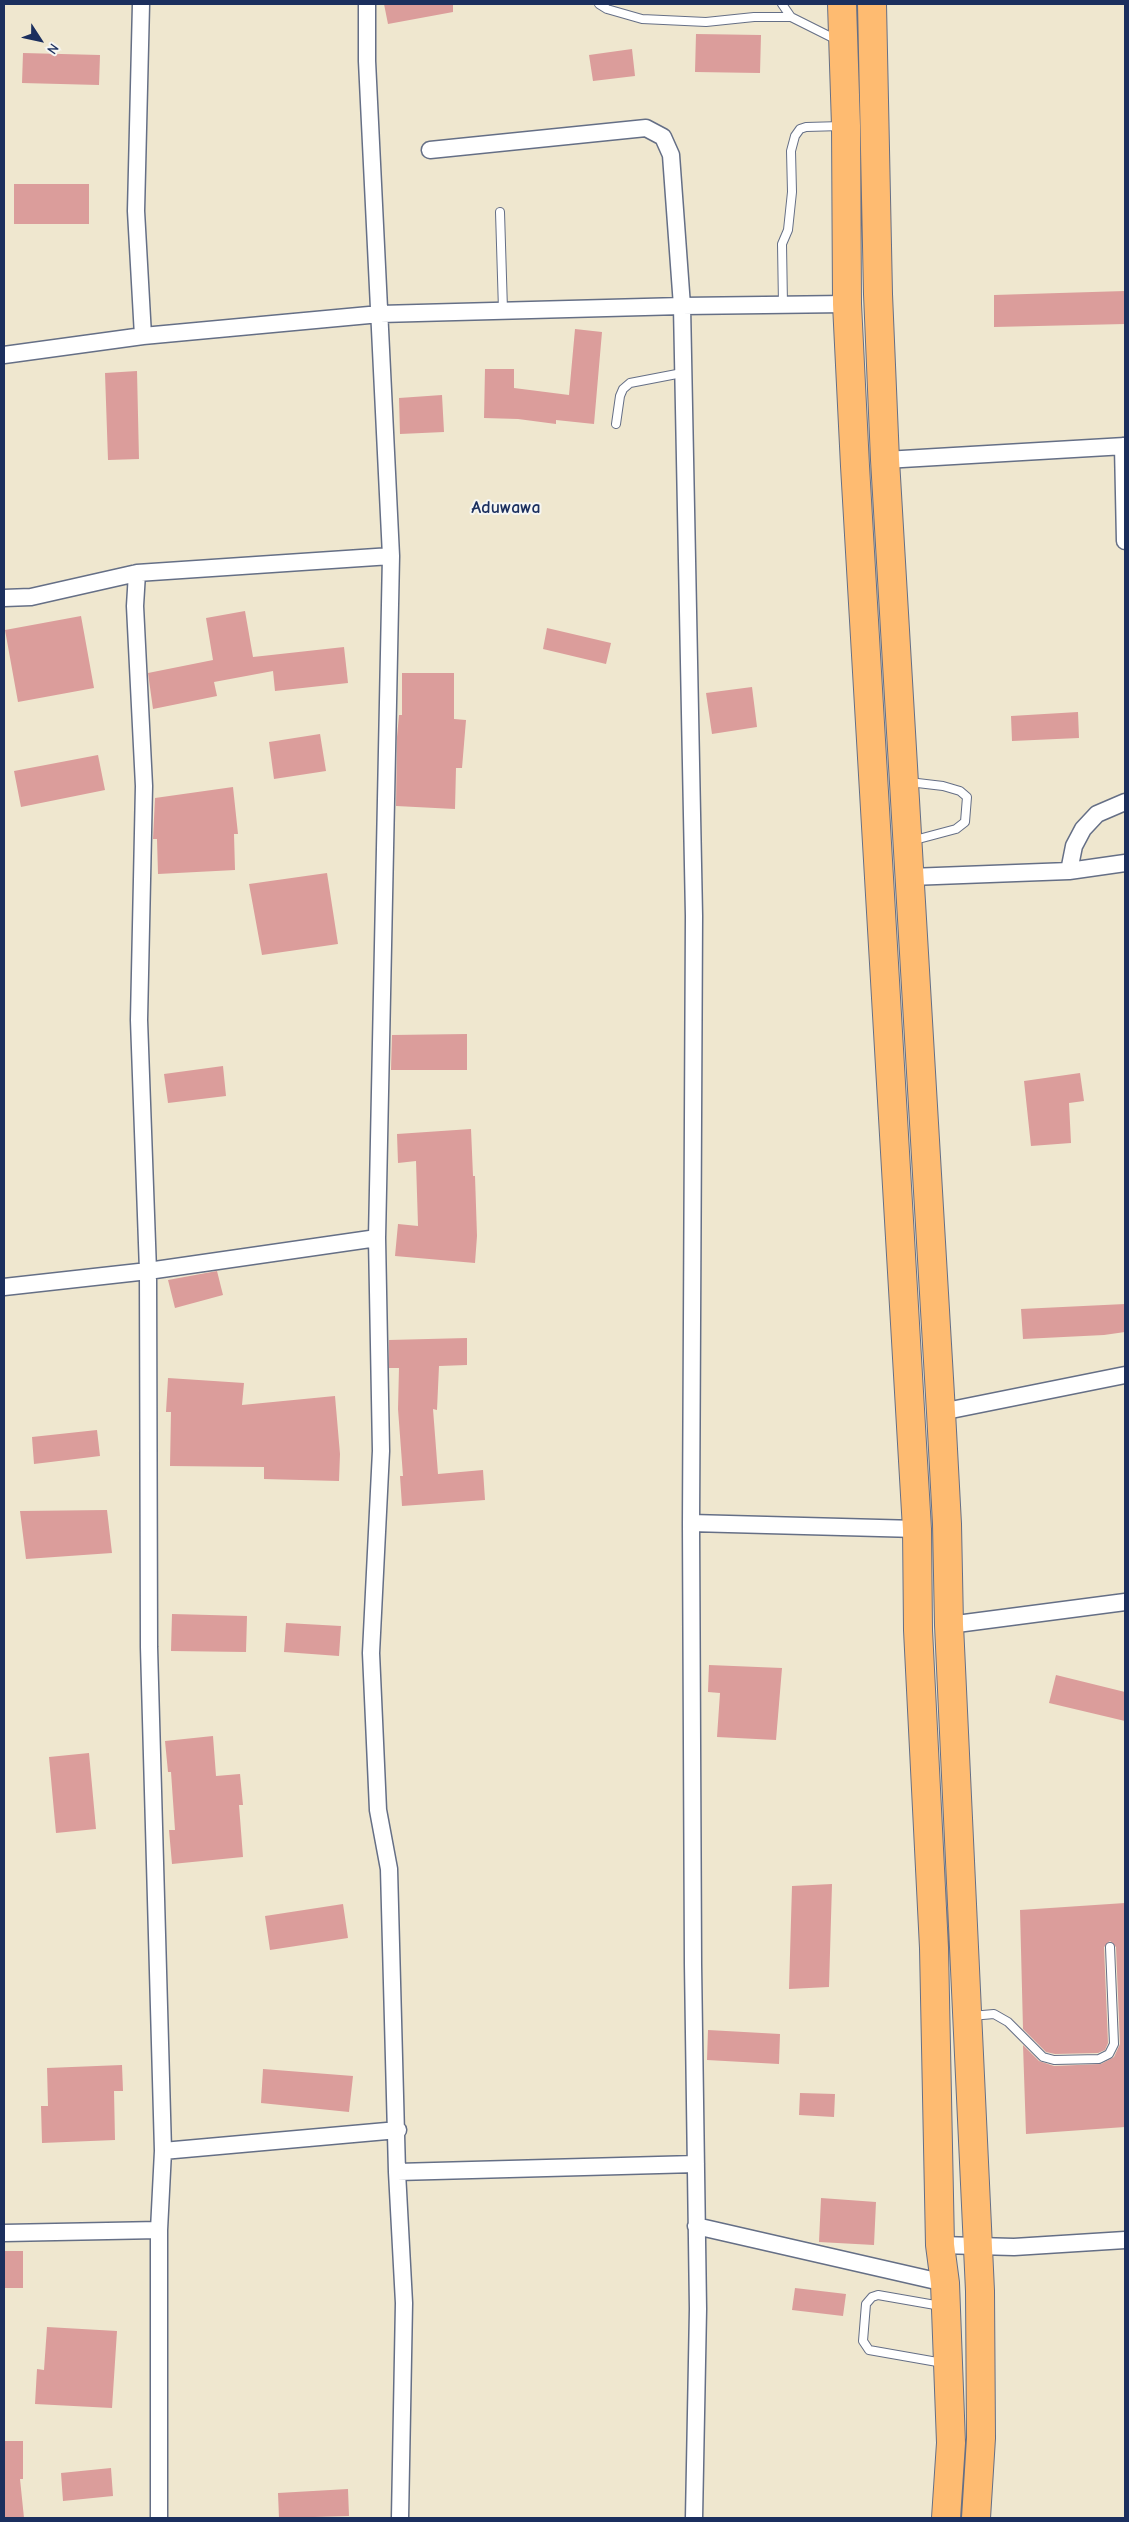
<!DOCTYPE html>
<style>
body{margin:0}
#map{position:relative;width:1129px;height:2522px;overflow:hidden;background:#efe7cf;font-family:"Comic Neue",sans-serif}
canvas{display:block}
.frame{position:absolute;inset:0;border:5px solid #1b2f5e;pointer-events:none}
.north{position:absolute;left:15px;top:15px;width:50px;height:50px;-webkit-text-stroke:4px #f6f6f2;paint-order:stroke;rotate:125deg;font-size:14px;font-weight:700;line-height:20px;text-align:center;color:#1b2f5e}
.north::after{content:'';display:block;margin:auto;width:18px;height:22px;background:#1b2f5e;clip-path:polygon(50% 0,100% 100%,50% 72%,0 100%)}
</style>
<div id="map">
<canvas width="1129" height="2522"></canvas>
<div class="frame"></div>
<div class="north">N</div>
</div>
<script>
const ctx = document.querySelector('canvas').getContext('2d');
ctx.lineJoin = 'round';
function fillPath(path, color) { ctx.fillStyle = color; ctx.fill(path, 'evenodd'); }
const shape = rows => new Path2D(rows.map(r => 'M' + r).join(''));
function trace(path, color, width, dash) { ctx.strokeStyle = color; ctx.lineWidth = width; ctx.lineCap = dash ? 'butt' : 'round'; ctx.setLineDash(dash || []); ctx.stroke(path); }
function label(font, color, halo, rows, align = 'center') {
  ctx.font = font + ' "Comic Neue",sans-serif'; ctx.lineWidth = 4; ctx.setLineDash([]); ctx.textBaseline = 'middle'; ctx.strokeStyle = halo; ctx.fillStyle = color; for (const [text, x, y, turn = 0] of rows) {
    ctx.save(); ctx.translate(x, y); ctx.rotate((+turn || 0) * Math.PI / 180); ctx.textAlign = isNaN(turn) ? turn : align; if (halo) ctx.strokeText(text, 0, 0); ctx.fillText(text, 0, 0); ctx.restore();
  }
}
const building = shape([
 [384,4,453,4,453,12,388,24],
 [696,34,761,35,760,73,695,72],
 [632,49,635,76,593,81,589,55],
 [23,53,100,55,99,85,22,83],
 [14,184,89,184,89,224,14,224],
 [1125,291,1125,324,994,327,994,295],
 [575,329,602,332,594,424,556,420,556,424,518,419,484,418,485,369,514,369,514,388,569,395],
 [137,371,139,459,108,460,105,373],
 [442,395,444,432,400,434,399,398],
 [245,611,253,657,344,647,348,683,275,691,273,671,214,682,217,696,153,709,148,673,213,660,206,618],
 [81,616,94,688,18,702,5,630],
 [547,628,611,643,606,664,543,649],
 [402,673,454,673,454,719,466,720,462,768,456,768,455,809,396,806,397,737,399,715,402,715],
 [752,687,757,727,712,734,706,693],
 [1078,712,1079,738,1012,741,1011,716],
 [320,734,326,771,274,779,269,742],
 [98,755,105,790,21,807,14,771],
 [233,787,238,834,234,834,235,870,158,874,157,839,153,839,155,798],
 [327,873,338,944,262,955,249,884],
 [467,1034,467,1070,391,1070,392,1035],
 [223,1066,226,1096,168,1103,164,1074],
 [1080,1073,1084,1101,1069,1103,1071,1143,1031,1146,1024,1081],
 [471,1129,473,1176,475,1176,477,1236,475,1263,395,1256,398,1224,418,1226,416,1161,398,1163,397,1134],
 [217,1271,223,1295,175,1308,168,1280],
 [1125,1304,1125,1332,1104,1335,1023,1339,1021,1309],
 [467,1338,467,1365,439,1366,437,1410,433,1409,438,1474,483,1470,485,1500,402,1506,400,1476,403,1476,398,1409,399,1368,389,1368,389,1340],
 [168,1378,244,1383,242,1405,335,1396,340,1454,339,1481,264,1479,264,1467,170,1466,171,1412,166,1412],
 [97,1430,100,1456,34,1464,32,1437],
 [107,1510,112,1553,26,1559,20,1511],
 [172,1614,247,1616,246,1652,171,1651],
 [286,1623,341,1626,339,1656,284,1652],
 [709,1665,782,1668,776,1740,717,1737,720,1693,708,1692],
 [1056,1675,1125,1692,1125,1721,1049,1703],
 [213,1736,216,1776,240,1774,243,1805,239,1805,243,1857,172,1864,169,1830,175,1830,171,1772,168,1772,165,1741],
 [89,1753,96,1829,56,1833,49,1757],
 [832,1884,829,1987,789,1989,792,1886],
 [1125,1903,1125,2127,1026,2134,1023,2045,1039,2061,1054,2066,1101,2064,1114,2057,1120,2044,1116,1947,1110,1941,1104,1947,1108,2043,1105,2050,1098,2053,1055,2054,1046,2052,1023,2029,1020,1910],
 [343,1904,348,1938,270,1950,265,1916],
 [708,2030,780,2034,779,2064,707,2060],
 [122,2065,123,2091,114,2091,115,2140,42,2143,41,2106,48,2106,47,2068],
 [263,2069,353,2076,349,2112,261,2103],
 [800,2093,835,2094,834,2117,799,2115],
 [821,2198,876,2202,874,2245,819,2242],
 [4,2251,23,2251,23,2288,4,2288],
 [795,2288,846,2294,843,2316,792,2310],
 [47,2327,117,2331,112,2408,35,2404,37,2369,44,2370],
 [4,2441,23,2441,23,2479,20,2479,24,2518,4,2518],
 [111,2468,113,2496,63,2501,61,2473],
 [348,2489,349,2516,279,2518,278,2493]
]);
const service = shape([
 [599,4,607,9,642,19,706,22,754,17,791,17],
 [782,4,791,17,837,40],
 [500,212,503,310],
 [783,305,782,244,788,230,792,192,791,151,795,136,800,129,806,127,842,126],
 [616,424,620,396,623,389,630,383,682,373],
 [909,782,943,786,960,791,967,797,965,822,956,829,911,841],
 [971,2016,994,2014,1008,2022,1043,2057,1054,2060,1099,2059,1109,2054,1114,2044,1110,1947],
 [941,2306,878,2295,872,2297,866,2304,863,2341,869,2350,943,2363]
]);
const minor = shape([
 [141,4,136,211,143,336],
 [367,4,367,61,391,556,377,1238,381,1451,371,1653,378,1810,389,1869,397,2172,404,2303,400,2518],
 [430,150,646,128,663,137,671,155,682,306,694,916,691,1523,693,1964,698,2309,694,2518],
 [4,355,143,336,380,314,682,306,847,304],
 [1123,446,1125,541],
 [885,460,1125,446],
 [137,573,135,606,144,786,139,1020,148,1271,149,1647,163,2151,159,2230,159,2518],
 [4,598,31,597,137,573,391,556],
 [1069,871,1074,846,1083,829,1097,814,1125,802],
 [910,877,1069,871,1125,863],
 [4,1287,148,1271,377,1238],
 [941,1412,1125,1375],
 [691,1523,917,1529],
 [949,1625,1125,1602],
 [163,2151,398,2130],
 [397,2172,696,2164],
 [696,2226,945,2283],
 [4,2233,159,2230],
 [940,2245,1014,2247,1125,2240]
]);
const trunk = shape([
 [842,4,846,126,847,304,855,466,917,1529,918,1630,934,1948,940,2245,945,2283,951,2443,946,2518],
 [872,4,878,294,885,460,941,1412,947,1524,949,1625,980,2291,981,2438,976,2518]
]);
const quarterNames = [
 ["Aduwawa",506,508]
];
fillPath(building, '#db9d9b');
trace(service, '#656f86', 10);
trace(minor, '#656f86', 19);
trace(trunk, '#656f86', 30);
trace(service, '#fff', 8);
trace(minor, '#fff', 16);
trace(trunk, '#febb71', 28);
label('bold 18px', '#1b2f5e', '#f6f6f2', quarterNames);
</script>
